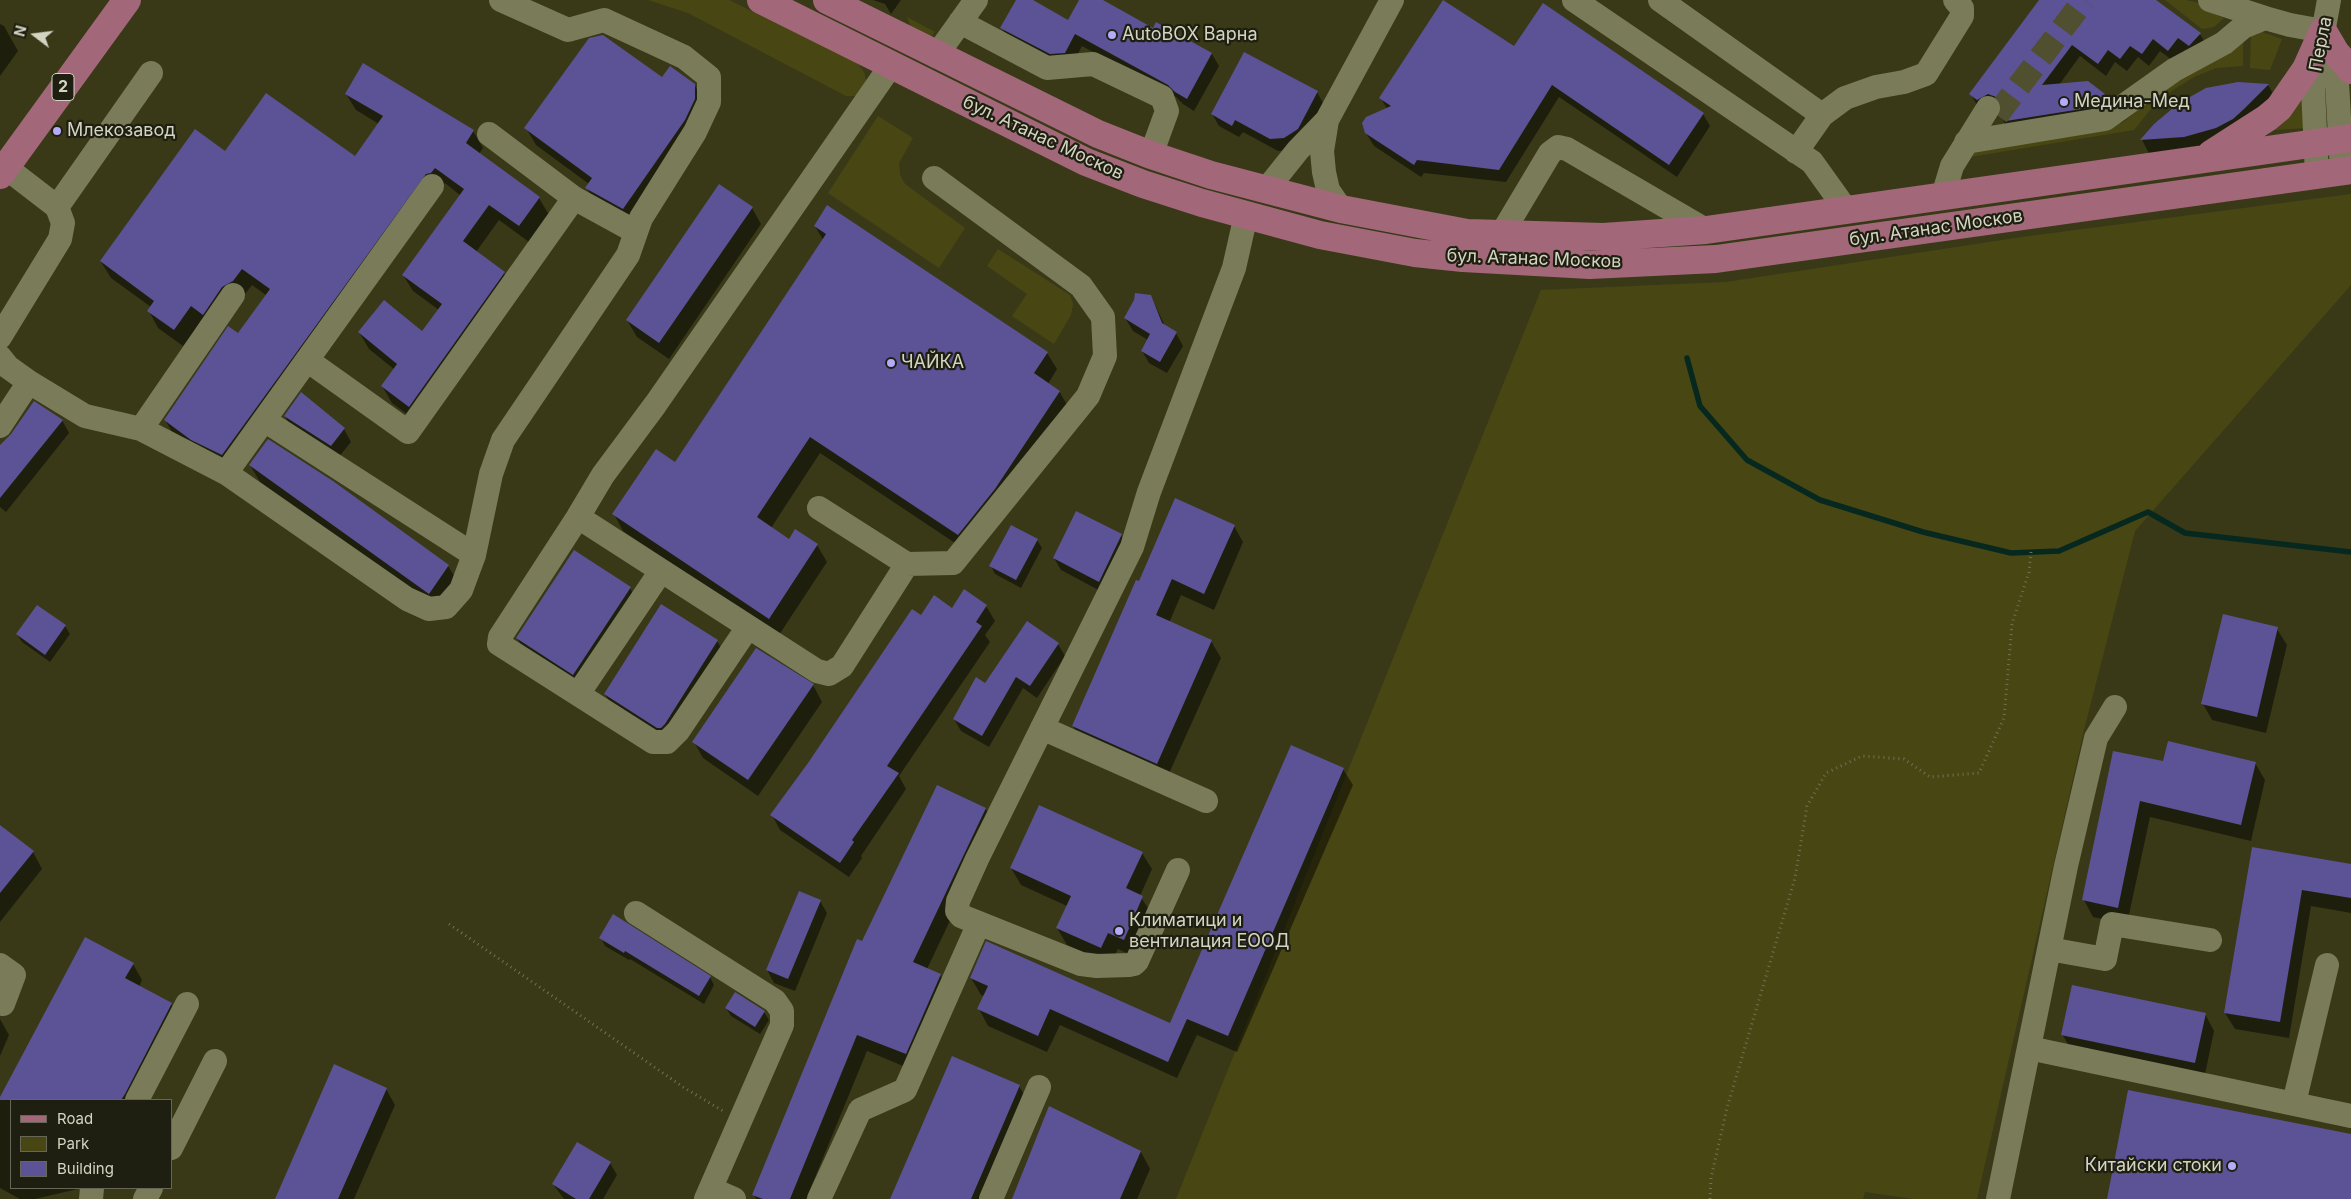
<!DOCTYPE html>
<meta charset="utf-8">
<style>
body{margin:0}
#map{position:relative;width:2351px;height:1199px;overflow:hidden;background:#393918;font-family:Inter,sans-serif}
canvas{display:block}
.legend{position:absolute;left:10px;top:1099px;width:162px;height:90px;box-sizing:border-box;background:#1f1f11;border:1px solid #676757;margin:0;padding:6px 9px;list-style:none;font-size:15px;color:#d3d4c1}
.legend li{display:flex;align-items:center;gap:10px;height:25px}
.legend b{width:25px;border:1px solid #676757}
.north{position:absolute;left:10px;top:10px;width:50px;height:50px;-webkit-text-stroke:4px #1f1f11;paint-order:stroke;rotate:285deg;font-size:14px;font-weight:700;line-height:20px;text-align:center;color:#d3d4c1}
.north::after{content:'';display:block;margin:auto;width:18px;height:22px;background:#d3d4c1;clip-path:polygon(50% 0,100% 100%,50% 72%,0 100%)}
</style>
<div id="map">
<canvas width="2351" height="1199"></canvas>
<ul class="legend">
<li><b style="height:6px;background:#a26879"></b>Road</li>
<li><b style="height:14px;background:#484714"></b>Park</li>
<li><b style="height:14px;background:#5c5296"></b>Building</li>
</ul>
<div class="north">N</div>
</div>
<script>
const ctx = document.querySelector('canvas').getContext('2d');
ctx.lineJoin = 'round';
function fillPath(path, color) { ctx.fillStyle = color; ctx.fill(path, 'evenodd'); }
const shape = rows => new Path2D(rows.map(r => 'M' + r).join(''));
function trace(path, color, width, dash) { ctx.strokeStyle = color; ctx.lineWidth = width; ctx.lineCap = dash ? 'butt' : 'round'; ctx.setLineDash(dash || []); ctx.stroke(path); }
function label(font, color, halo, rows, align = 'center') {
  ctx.font = font + ' Inter,sans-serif'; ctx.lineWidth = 4.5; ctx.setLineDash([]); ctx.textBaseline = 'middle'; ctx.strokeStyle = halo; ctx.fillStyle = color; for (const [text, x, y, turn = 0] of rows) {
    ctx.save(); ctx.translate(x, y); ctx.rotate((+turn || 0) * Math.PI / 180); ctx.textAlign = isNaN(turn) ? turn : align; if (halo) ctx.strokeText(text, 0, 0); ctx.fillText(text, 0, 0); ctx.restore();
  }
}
const green = shape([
 [648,0,729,0,857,62,864,72,866,81,859,96,846,96,688,13],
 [2165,0,2186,0,2207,5,2207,11,2224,18,2214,27,2202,29],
 [907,17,935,32,928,39,913,33],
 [2259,31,2282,39,2270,70,2250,68,2251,34],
 [2243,35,2243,66,2216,68,2194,77,2173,90,2150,110,2134,130,1970,157,1972,149,2122,123,2158,94],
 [2303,86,2306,128,2261,131],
 [878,116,913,138,899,163,900,175,905,184,965,228,939,268,828,193],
 [2351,194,2351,285,2135,531,2085,726,1977,1199,1914,1199,1865,1192,1863,1199,1176,1199,1541,290,1726,282,2022,237],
 [998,249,1070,295,1073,304,1071,315,1054,344,1012,316,1027,294,987,266]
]);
const shadow = shape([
 [901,0,891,14,885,4,873,0],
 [1017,0,1030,0,1069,21,1080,0,1100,0,1154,29,1212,54,1219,66,1194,111,1183,104,1176,97,1082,46,1072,65,1009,40,1002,28],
 [2040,0,2154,0,2200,34,2207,46,2197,58,2185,50,2176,63,2160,51,2149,66,2138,57,2127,71,2115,62,2106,76,2080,56,2059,85,2104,95,2111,108,2008,129,2001,116,2003,109,1996,106,1978,107,1971,94],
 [0,24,4,26,18,51,0,76],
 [1515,47,1703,114,1710,126,1677,177,1559,97,1506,182,1424,173,1421,177,1374,146,1366,133,1387,109,1381,98],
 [671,67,694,84,704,102,633,225,596,205,587,188,589,184,536,145,526,128,663,79],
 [2268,85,2282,109,2198,161,2155,165,2142,140,2155,125],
 [1317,92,1324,105,1291,150,1278,151,1243,132,1239,137,1219,126,1212,114],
 [346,94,473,131,483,148,479,154,539,198,549,215,529,242,499,220,476,252,504,273,514,289,419,423,392,403,382,386,395,370,369,349,359,332,422,333,439,310,413,291,403,275,461,196,445,183,231,471,175,437,165,420,239,335,266,295,252,285,242,298,201,322,183,346,158,328,149,311,151,307,111,278,101,262,225,153,355,158,379,124,356,110],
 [752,208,761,224,669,359,637,337,627,320],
 [815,226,1047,353,1057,369,1048,384,1059,391,1069,408,967,551,820,453,771,528,789,540,817,545,827,562,779,635,623,531,614,514,675,464,823,240],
 [1151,296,1165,326,1176,333,1183,346,1167,373,1149,363,1142,351,1148,340,1133,331,1125,318],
 [301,394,344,429,351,442,338,458,292,429,285,416],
 [62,420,69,433,6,512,0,507,0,447],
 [250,465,448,566,458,582,438,610,260,482],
 [1012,526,1037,540,1042,548,1021,588,995,574,991,566],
 [1234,526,1243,542,1214,610,1181,595,1169,623,1211,641,1221,658,1166,780,1083,743,1073,726,1139,582],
 [1121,535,1128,548,1106,594,1061,570,1054,558],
 [630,588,639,605,583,691,527,655,517,638],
 [986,606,995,621,985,635,990,642,899,776,906,789,861,856,862,858,849,877,780,830,772,815,952,609],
 [65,626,70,634,50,662,22,642,17,634],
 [2277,629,2287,645,2266,733,2212,720,2203,704],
 [717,641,727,658,675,741,615,711,605,694],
 [1058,644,1065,656,1037,698,1023,688,989,747,961,731,954,719,986,684],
 [813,685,822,702,758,796,703,758,694,742],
 [2114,752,2164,763,2255,763,2265,780,2251,841,2150,817,2127,924,2093,917,2084,900],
 [1343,769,1353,785,1237,1052,1197,1035,1177,1078,1060,1025,1047,1052,988,1026,979,1009,984,996,981,995,971,978,1171,1025],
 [938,786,986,809,995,826,927,969,940,975,950,992,915,1071,867,1051,806,1199,756,1199,754,1195,863,943],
 [0,826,33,852,42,869,0,922],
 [2253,849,2351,865,2351,913,2311,906,2289,1038,2235,1029,2225,1013],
 [1142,853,1152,869,1140,896,1152,914,1134,956,1118,949,1110,964,1067,945,1057,928,1067,906,1021,885,1011,868],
 [820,901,827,913,795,991,774,983,767,970],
 [601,938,710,977,714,985,704,1004,630,959,629,960,605,946],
 [133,964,142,980,139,987,171,1004,181,1021,139,1100,11,1100,11,1188,82,1188,35,1199,20,1199,0,1188,0,1099],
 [726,1008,764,1012,769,1020,760,1034,731,1016],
 [2205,1014,2214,1031,2204,1079,2072,1051,2062,1034],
 [0,1019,9,1035,0,1056],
 [1019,1086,1029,1103,987,1199,892,1199],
 [386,1089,395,1105,354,1199,276,1199],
 [1141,1152,1150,1169,1137,1199,1013,1199],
 [610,1163,617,1175,603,1199,564,1199,553,1184]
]);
const stream = shape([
 [1687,358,1700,406,1747,460,1820,500,1923,532,2011,553,2059,551,2148,512,2185,533,2351,552]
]);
const building = shape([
 [1016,0,1033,0,1068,20,1079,0,1103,0,1153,28,1156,22,1212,53,1187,99,1175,92,1168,85,1075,34,1065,53,1050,54,1000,28],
 [1443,0,1514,46,1543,3,1704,113,1669,165,1552,85,1499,170,1417,160,1414,165,1365,133,1362,123,1366,117,1391,106,1379,98],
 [2039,0,2156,0,2201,33,2189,46,2178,38,2168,51,2153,39,2142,54,2130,46,2120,59,2108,50,2098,64,2072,45,2042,85,2088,81,2105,94,2094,107,2006,121,1999,116,2002,108,1996,97,1988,94,1977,100,1969,94],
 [603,35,662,77,670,66,695,84,695,99,685,120,623,209,585,188,592,178,524,128,589,38],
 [1244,52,1318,91,1298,129,1284,138,1270,139,1235,120,1232,126,1211,114],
 [363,63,474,130,466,143,540,197,519,226,489,205,463,241,505,272,409,407,381,386,397,364,358,332,384,300,422,331,442,304,402,275,464,189,435,168,431,173,426,174,222,455,191,440,164,420,228,326,238,333,270,289,242,269,233,281,222,287,203,315,191,306,174,330,147,311,154,301,100,261,195,129,225,151,266,93,355,156,383,116,345,94],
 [2238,82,2269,84,2244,109,2233,119,2216,128,2184,137,2140,140,2154,124,2179,103,2206,88],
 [719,184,753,207,659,343,626,320],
 [827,205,1048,352,1034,373,1060,391,995,489,958,535,810,437,757,517,789,539,795,529,818,544,769,619,612,514,656,449,675,462,826,234,814,226],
 [1135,293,1151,295,1162,323,1177,332,1160,362,1141,351,1150,334,1124,318,1134,300],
 [301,392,345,428,331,446,284,416],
 [34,401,63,420,0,498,0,445,11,434],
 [268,439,333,481,449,565,429,594,249,465],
 [1175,498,1235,525,1204,594,1172,579,1156,615,1212,640,1157,764,1072,726,1136,580,1139,581],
 [1076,511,1122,534,1099,582,1053,558],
 [1011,525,1038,539,1016,580,989,566],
 [574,550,631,587,573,675,516,638],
 [964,589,987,605,976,622,982,626,887,766,899,773,852,840,854,842,840,863,770,815,808,763,912,609,921,615,934,595,952,608],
 [661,604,718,640,665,724,661,728,657,728,604,694],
 [37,605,66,625,45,655,16,634],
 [2223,614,2278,627,2257,717,2201,704],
 [1027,621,1059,643,1030,686,1016,677,982,736,953,719,976,677,985,683],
 [756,648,814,684,748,780,692,742],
 [2168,741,2256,762,2241,825,2140,801,2118,908,2082,900,2113,751,2163,761],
 [1291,745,1344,768,1228,1036,1187,1019,1168,1062,1050,1009,1038,1036,977,1009,988,986,970,978,986,941,1170,1023],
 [937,785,986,808,913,962,941,974,906,1054,857,1035,790,1199,763,1199,752,1195,857,939,862,941],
 [1039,805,1143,852,1126,888,1143,896,1124,940,1108,933,1101,948,1056,928,1071,896,1010,868],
 [0,825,34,851,0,893],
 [2252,847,2351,864,2351,898,2302,890,2280,1022,2224,1013],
 [799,891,821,900,788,979,766,970],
 [613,914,711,976,699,996,625,951,624,953,599,938],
 [85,937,134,963,125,978,172,1003,125,1094,121,1100,0,1100,0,1097],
 [2072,985,2206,1013,2195,1063,2061,1035],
 [735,992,765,1011,755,1027,725,1008],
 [952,1056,1020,1085,971,1199,890,1199],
 [334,1064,387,1088,338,1199,275,1199],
 [2128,1090,2351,1134,2351,1199,2107,1199],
 [1049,1106,1141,1151,1120,1199,1012,1199],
 [577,1142,611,1162,589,1199,576,1199,552,1184]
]);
const minorTunnel = shape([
 [1997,115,2084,0]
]);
const path = shape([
 [449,924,683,1087,723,1111],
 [1710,1199,1711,1178,1727,1108,1795,878,1807,806,1826,773,1862,756,1904,759,1930,777,1979,773,2004,718,2012,624,2029,572,2031,552]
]);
const minor = shape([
 [1574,0,1812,162,1847,211],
 [1660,0,1822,115],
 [2210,0,2265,18],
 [960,22,1047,68,1093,64,1162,97,1167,111,1151,155],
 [2326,40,2337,82,2342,171],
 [936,56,976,0],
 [892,64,655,405,603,475,578,517,817,671,829,674,842,666,907,564,953,563,1088,396,1105,356,1103,317,1081,286,934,178],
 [1327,120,1322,151,1324,172,1328,190,1341,209],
 [489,134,574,198,636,232],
 [1966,142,2105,119,2174,70,2224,43,2243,27,2265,18,2290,25,2323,31],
 [1796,152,1822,115,1845,98,1876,87,1904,82,1926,74,1962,16,1962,8,1955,0],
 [0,163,57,207,63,223,60,239,0,337],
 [2317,175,2313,88,2329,0],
 [1266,190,1298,150,1327,120,1392,0],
 [1943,196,1952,166,1988,108],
 [57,207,151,73],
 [1501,235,1550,153,1558,147,1567,149,1706,230],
 [0,357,8,367,29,382,85,416,141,429,226,473,407,599,429,609,446,607,461,590,474,555,491,474,503,440,628,255,641,218,695,132,709,102,709,77,684,57,604,20,568,30,501,0],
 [307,360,408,432,574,198],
 [264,420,474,555],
 [0,426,29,382],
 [141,429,233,295],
 [226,473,432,186],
 [819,508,907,564],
 [578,517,500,637,499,644,653,742,667,742,678,731,748,627],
 [578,694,661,571],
 [1042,728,1206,801],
 [1178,870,1137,961,1134,964,1129,965,1097,966,1081,964,961,916,957,911,958,901,977,859,1132,547,1149,492,1234,268,1246,215],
 [636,913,775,1001,782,1011,782,1025,706,1199],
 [2049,949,2105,959,2112,924,2210,940],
 [0,965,14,975,3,1004],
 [2029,1048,2351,1116],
 [137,1100,187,1004],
 [2294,1103,2327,965],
 [171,1148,215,1061],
 [711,1189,734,1199],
 [91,1199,92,1188],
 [145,1199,151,1188],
 [819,1199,860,1110,905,1090,979,923],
 [991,1199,1039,1087],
 [1998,1199,2066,866,2096,738,2115,707]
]);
const major = shape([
 [761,0,1086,162,1143,184,1202,203,1320,235,1415,253,1463,258,1590,265,1716,259,2351,170],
 [827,0,1098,134,1151,155,1211,175,1341,209,1467,233,1603,237,1706,230,2351,138],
 [2323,31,2336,53,2351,70],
 [2211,154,2267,118,2279,108,2306,69,2323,31],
 [0,175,127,0]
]);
const markers = [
 [1112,35,5,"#b4acf9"],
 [2064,102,5,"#b4acf9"],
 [57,131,5,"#b4acf9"],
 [891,363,5,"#b4acf9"],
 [1119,931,5,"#b4acf9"],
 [2232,1166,5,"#b4acf9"]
];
const shields = [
 [63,87,22]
];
const shieldNames = [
 ["2",63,87]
];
const poiNames = [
 ["AutoBOX Варна",1122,35],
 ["Медина-Мед",2074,102],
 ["Млекозавод",67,131],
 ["ЧАЙКА",901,363],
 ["Климатици и",1129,921],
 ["вентилация ЕООД",1129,942],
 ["Китайски стоки",2222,1166,"right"]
];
const streetNames = [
 ["Перла",2321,44,-79],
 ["бул. Атанас Москов",1043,138,25],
 ["бул. Атанас Москов",1936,228,-8],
 ["бул. Атанас Москов",1534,259,2]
];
fillPath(green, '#484714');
fillPath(shadow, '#0007');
trace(stream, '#07281e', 5.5);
fillPath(building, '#5c5296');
trace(minorTunnel, '#505031', 24, [24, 12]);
trace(path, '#717155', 3, [1, 4]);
trace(minor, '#7a7b58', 24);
trace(major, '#a26879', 28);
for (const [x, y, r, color] of markers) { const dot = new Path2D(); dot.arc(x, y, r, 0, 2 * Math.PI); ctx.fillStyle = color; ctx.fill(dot); trace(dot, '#1f1f11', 2); }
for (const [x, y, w] of shields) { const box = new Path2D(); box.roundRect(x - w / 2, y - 13.5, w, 27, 4); ctx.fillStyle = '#1f1f11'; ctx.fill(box); trace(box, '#d3d4c1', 1); }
label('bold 16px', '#d3d4c1', null, shieldNames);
label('18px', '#d3d4c1', '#1f1f11', poiNames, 'left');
label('18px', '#d3d4c1', '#1f1f11', streetNames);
</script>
